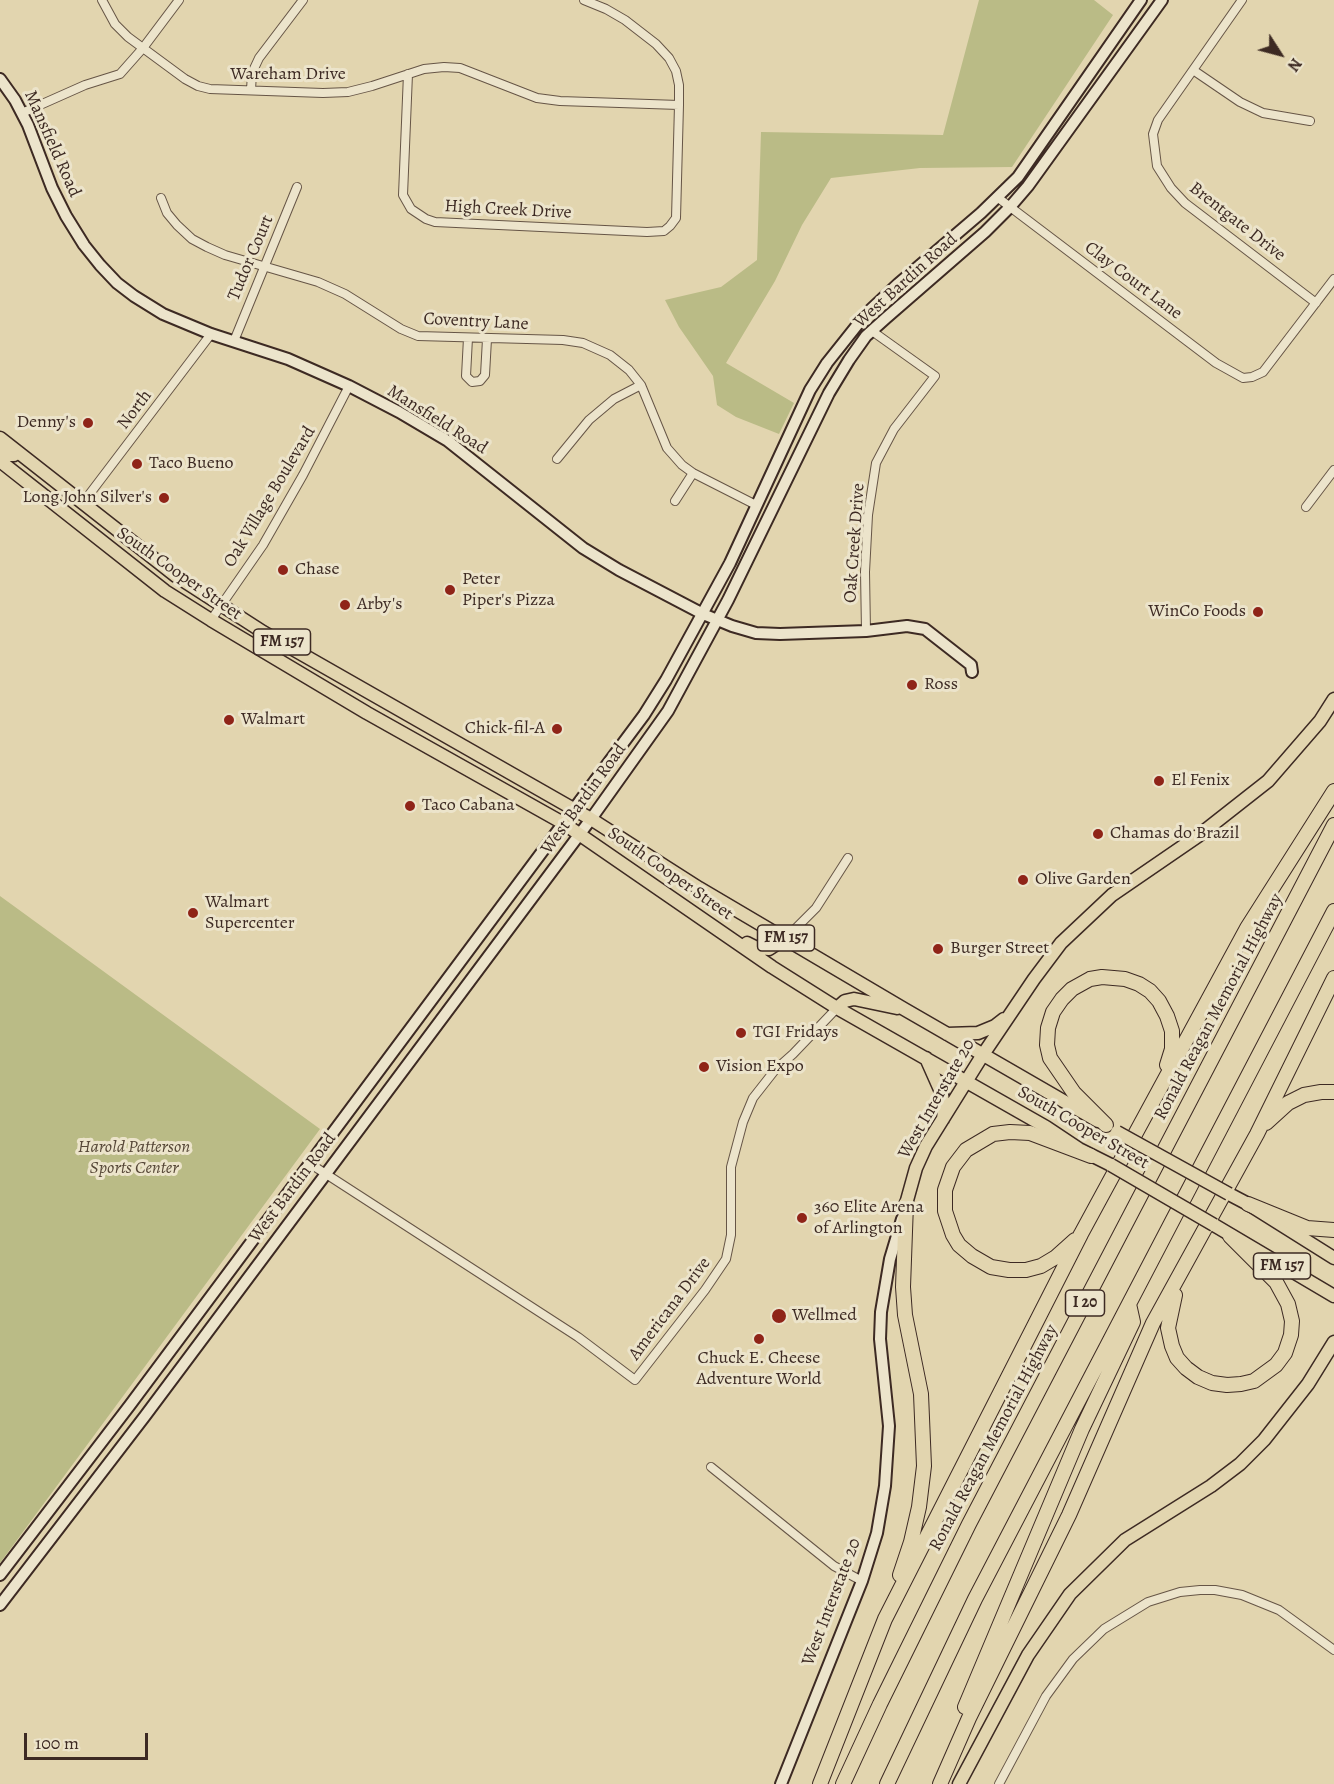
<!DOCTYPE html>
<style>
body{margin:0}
#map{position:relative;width:1334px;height:1784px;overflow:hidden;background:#e2d5af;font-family:Alegreya,serif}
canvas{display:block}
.north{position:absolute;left:1250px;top:24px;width:60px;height:60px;-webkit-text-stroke:4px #ece4cb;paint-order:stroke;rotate:126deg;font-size:16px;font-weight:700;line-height:24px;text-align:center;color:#3d2a23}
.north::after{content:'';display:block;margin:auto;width:21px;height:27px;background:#3d2a23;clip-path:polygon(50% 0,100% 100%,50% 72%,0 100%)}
.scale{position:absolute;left:24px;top:1733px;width:124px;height:27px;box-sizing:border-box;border:3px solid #3d2a23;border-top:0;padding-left:8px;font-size:18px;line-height:21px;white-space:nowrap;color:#3d2a23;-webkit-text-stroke:4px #ece4cb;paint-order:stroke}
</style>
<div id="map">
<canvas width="1334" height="1784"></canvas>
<div class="north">N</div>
<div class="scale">100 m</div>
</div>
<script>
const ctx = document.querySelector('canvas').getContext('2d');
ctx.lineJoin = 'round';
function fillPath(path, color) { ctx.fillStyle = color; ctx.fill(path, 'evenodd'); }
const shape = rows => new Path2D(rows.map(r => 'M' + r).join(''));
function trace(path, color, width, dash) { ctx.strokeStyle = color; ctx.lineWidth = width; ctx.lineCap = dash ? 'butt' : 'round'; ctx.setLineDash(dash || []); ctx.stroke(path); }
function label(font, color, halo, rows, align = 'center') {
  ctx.font = font + ' Alegreya,serif'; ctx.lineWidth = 6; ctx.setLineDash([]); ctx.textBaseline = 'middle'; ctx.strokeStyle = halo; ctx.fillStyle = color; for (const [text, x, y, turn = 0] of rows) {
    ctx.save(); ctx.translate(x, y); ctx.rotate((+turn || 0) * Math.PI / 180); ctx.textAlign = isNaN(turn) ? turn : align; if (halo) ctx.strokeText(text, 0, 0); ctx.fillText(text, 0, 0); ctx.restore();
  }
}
const green = shape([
 [979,0,1094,0,1113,15,1012,167,920,168,831,178,802,225,775,281,726,363,794,403,779,434,736,417,717,405,713,376,679,327,665,300,721,287,757,260,761,132,943,135],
 [0,896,320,1129,0,1563]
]);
const street = shape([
 [102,0,115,24,128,37,185,79,198,86,210,89,323,93,348,92,372,86,424,69,444,67,460,68,537,98,560,101,679,105],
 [1242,0,1158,120,1153,134,1157,166,1171,188,1185,203,1316,303],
 [1193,70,1240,102,1263,113,1310,121],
 [408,74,403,195,411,209,426,219,435,222,647,232,664,231,670,226,676,218,679,105,679,85,676,71,669,58,656,44,625,20,606,9,584,0],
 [251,90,252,73,259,58,303,0],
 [22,113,85,85,120,74,143,48,179,0],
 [997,197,1216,363,1243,378,1252,377,1263,372,1334,279],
 [161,198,167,213,177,225,192,239,207,247,225,255,318,282,345,294,401,329,418,336,563,340,583,343,610,355,629,370,641,385,667,448,682,465,693,473,756,505],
 [468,338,466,376,472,382,480,381,485,375,487,339],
 [234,341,297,187],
 [557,459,589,420,614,399,641,385],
 [675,501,693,473],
 [82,504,211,334],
 [1306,507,1334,470],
 [211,620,263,545,303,475,349,386],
 [866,631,865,572,868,515,876,463,894,429,935,376,872,331],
 [786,938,816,908,848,858],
 [309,1163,578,1337,635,1380,705,1290,726,1259,731,1235,731,1167,743,1122,753,1098,775,1070,793,1054,837,1008],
 [711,1467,834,1566,862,1581],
 [999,1784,1046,1696,1073,1659,1104,1629,1148,1602,1180,1592,1200,1590,1215,1590,1242,1595,1279,1610,1334,1650]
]);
const secondary = shape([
 [0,79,15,100,28,125,52,188,66,216,84,245,100,265,117,283,134,296,163,314,211,334,288,359,349,386,399,412,448,441,583,548,619,570,703,614,732,626,756,633,780,634,866,631,907,626,925,629,971,665,972,672],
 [0,1575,130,1405,644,715,666,680,730,563,810,390,827,363,866,314,898,284,981,213,1018,177,1141,0],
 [0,1605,145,1416,591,819,668,711,728,600,829,393,849,360,866,336,886,318,985,232,1010,207,1028,186,1162,0],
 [781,1784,862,1581,877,1533,885,1486,889,1426,880,1339,881,1312,890,1259,902,1219]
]);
const primary = shape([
 [0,438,176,576,263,632,591,819,699,888,904,1009,1098,1121],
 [0,450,9,455,14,455,18,452],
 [0,461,165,591,211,620,367,713,563,823,772,967,837,1008,1046,1127,1079,1149,1111,1165],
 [747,943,757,948,769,949,786,938],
 [837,1008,845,1001,854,999,897,1008],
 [947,1034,978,1033,995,1026,1004,1019],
 [926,1058,942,1094,944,1111,943,1119],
 [1229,1194,1248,1204,1334,1258],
 [906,1204,916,1168,926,1146,982,1056,1034,979,1061,943,1112,895,1198,836,1268,781,1320,721,1334,699],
 [1214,1225,1334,1296],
 [959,1784,1028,1655,1070,1594,1125,1540,1211,1486,1240,1464,1264,1440,1308,1384,1334,1342]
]);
const highway = shape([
 [1266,1123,1288,1103,1304,1095,1321,1092,1334,1092],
 [1106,1125,1074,1093,1050,1058,1047,1045,1048,1028,1053,1012,1062,999,1072,989,1090,979,1102,977,1125,979,1139,984,1150,991,1159,1001,1167,1016,1172,1031,1172,1049,1167,1065],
 [1248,1204,1307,1228,1334,1230],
 [1075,1240,1056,1257,1041,1266,1026,1270,1009,1270,991,1267,972,1256,959,1245,953,1235,945,1211,945,1190,953,1167,966,1150,993,1134,1010,1132,1030,1133,1091,1156],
 [1175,1295,1168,1328,1172,1346,1177,1358,1186,1368,1198,1377,1212,1383,1227,1385,1241,1384,1254,1381,1276,1365,1285,1353,1291,1335,1292,1321,1288,1304,1276,1282,1230,1236],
 [900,1575,911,1542,919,1507,924,1466,921,1394,905,1315,903,1287,906,1204],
 [965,1707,1082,1429,1133,1322,1129,1304],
 [820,1784,885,1619,1081,1234,1247,928,1334,791],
 [843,1784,880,1704,969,1524,1334,825],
 [887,1784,975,1599,1334,911],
 [940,1784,969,1718,1069,1515,1153,1323,1257,1134,1334,978]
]);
const primaryBridge = shape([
 [1117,1132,1229,1194],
 [1111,1165,1214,1225]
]);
const markers = [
 [88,423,6,"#8f2418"],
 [137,464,6,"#8f2418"],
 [164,498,6,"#8f2418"],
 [283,570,6,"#8f2418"],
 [450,590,6,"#8f2418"],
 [345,605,6,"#8f2418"],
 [1258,612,6,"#8f2418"],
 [912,685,6,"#8f2418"],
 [229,720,6,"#8f2418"],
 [557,729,6,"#8f2418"],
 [1159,781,6,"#8f2418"],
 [410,806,6,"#8f2418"],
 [1098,834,6,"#8f2418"],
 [1023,880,6,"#8f2418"],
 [193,913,6,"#8f2418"],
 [938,949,6,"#8f2418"],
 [741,1033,6,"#8f2418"],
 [704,1067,6,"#8f2418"],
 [802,1218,6,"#8f2418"],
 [779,1316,8,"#8f2418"],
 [759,1339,6,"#8f2418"]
];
const shields = [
 [282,642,57],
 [786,938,57],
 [1282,1266,57],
 [1085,1303,39]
];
const shieldNames = [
 ["FM 157",282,642],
 ["FM 157",786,938],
 ["FM 157",1282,1266],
 ["I 20",1085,1303]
];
const streetNames = [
 ["Wareham Drive",288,75],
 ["Mansfield Road",52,144,66],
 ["High Creek Drive",508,210,3],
 ["Brentgate Drive",1237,222,38],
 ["Tudor Court",251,258,-67],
 ["West Bardin Road",906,281,-42],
 ["Clay Court Lane",1133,281,37],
 ["Coventry Lane",476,322,3],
 ["North",135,410,-53],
 ["Mansfield Road",437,420,32],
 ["Oak Village Boulevard",270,497,-59],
 ["Oak Creek Drive",855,543,-86],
 ["South Cooper Street",179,574,35],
 ["West Bardin Road",584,799,-54],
 ["South Cooper Street",670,874,35],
 ["Ronald Reagan Memorial Highway",1219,1007,-62],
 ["West Interstate 20",937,1099,-60],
 ["South Cooper Street",1083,1128,30],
 ["West Bardin Road",293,1188,-53],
 ["Americana Drive",670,1309,-53],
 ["Ronald Reagan Memorial Highway",994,1438,-62],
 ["West Interstate 20",832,1602,-69]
];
const poiNames = [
 ["Denny's",76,423,"right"],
 ["Taco Bueno",149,464],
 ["Long John Silver's",152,498,"right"],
 ["Chase",295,570],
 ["Peter",462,580],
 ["Piper's Pizza",462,601],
 ["Arby's",357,605],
 ["WinCo Foods",1246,612,"right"],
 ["Ross",924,685],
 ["Walmart",241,720],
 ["Chick-fil-A",545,729,"right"],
 ["El Fenix",1171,781],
 ["Taco Cabana",422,806],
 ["Chamas do Brazil",1110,834],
 ["Olive Garden",1035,880],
 ["Walmart",205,903],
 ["Supercenter",205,924],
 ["Burger Street",950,949],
 ["TGI Fridays",753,1033],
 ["Vision Expo",716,1067],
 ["360 Elite Arena",814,1208],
 ["of Arlington",814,1229],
 ["Wellmed",792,1316],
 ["Chuck E. Cheese",759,1359,"center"],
 ["Adventure World",759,1380,"center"]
];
const parkNames = [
 ["Harold Patterson",134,1148],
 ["Sports Center",134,1169]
];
fillPath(green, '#babb86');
trace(street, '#665546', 10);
trace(secondary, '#3d2a23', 14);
trace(primary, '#3d2a23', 15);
trace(highway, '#3d2a23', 16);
trace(street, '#ece4cb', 8);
trace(secondary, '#ece4cb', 10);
trace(primary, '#e2d5af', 12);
trace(highway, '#e2d5af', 14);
trace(primaryBridge, '#3d2a23', 15, []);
trace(primaryBridge, '#e2d5af', 12);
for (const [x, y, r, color] of markers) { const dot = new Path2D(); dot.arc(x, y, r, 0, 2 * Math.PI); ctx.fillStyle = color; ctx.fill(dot); trace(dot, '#ece4cb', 2); }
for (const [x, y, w] of shields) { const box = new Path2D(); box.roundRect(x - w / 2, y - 13, w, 26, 4.5); ctx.fillStyle = '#ece4cb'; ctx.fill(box); trace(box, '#3d2a23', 1.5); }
label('bold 16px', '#3d2a23', null, shieldNames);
label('18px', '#3d2a23', '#ece4cb', streetNames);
label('18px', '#3d2a23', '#ece4cb', poiNames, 'left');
label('italic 18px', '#564737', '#ece4cb', parkNames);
</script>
